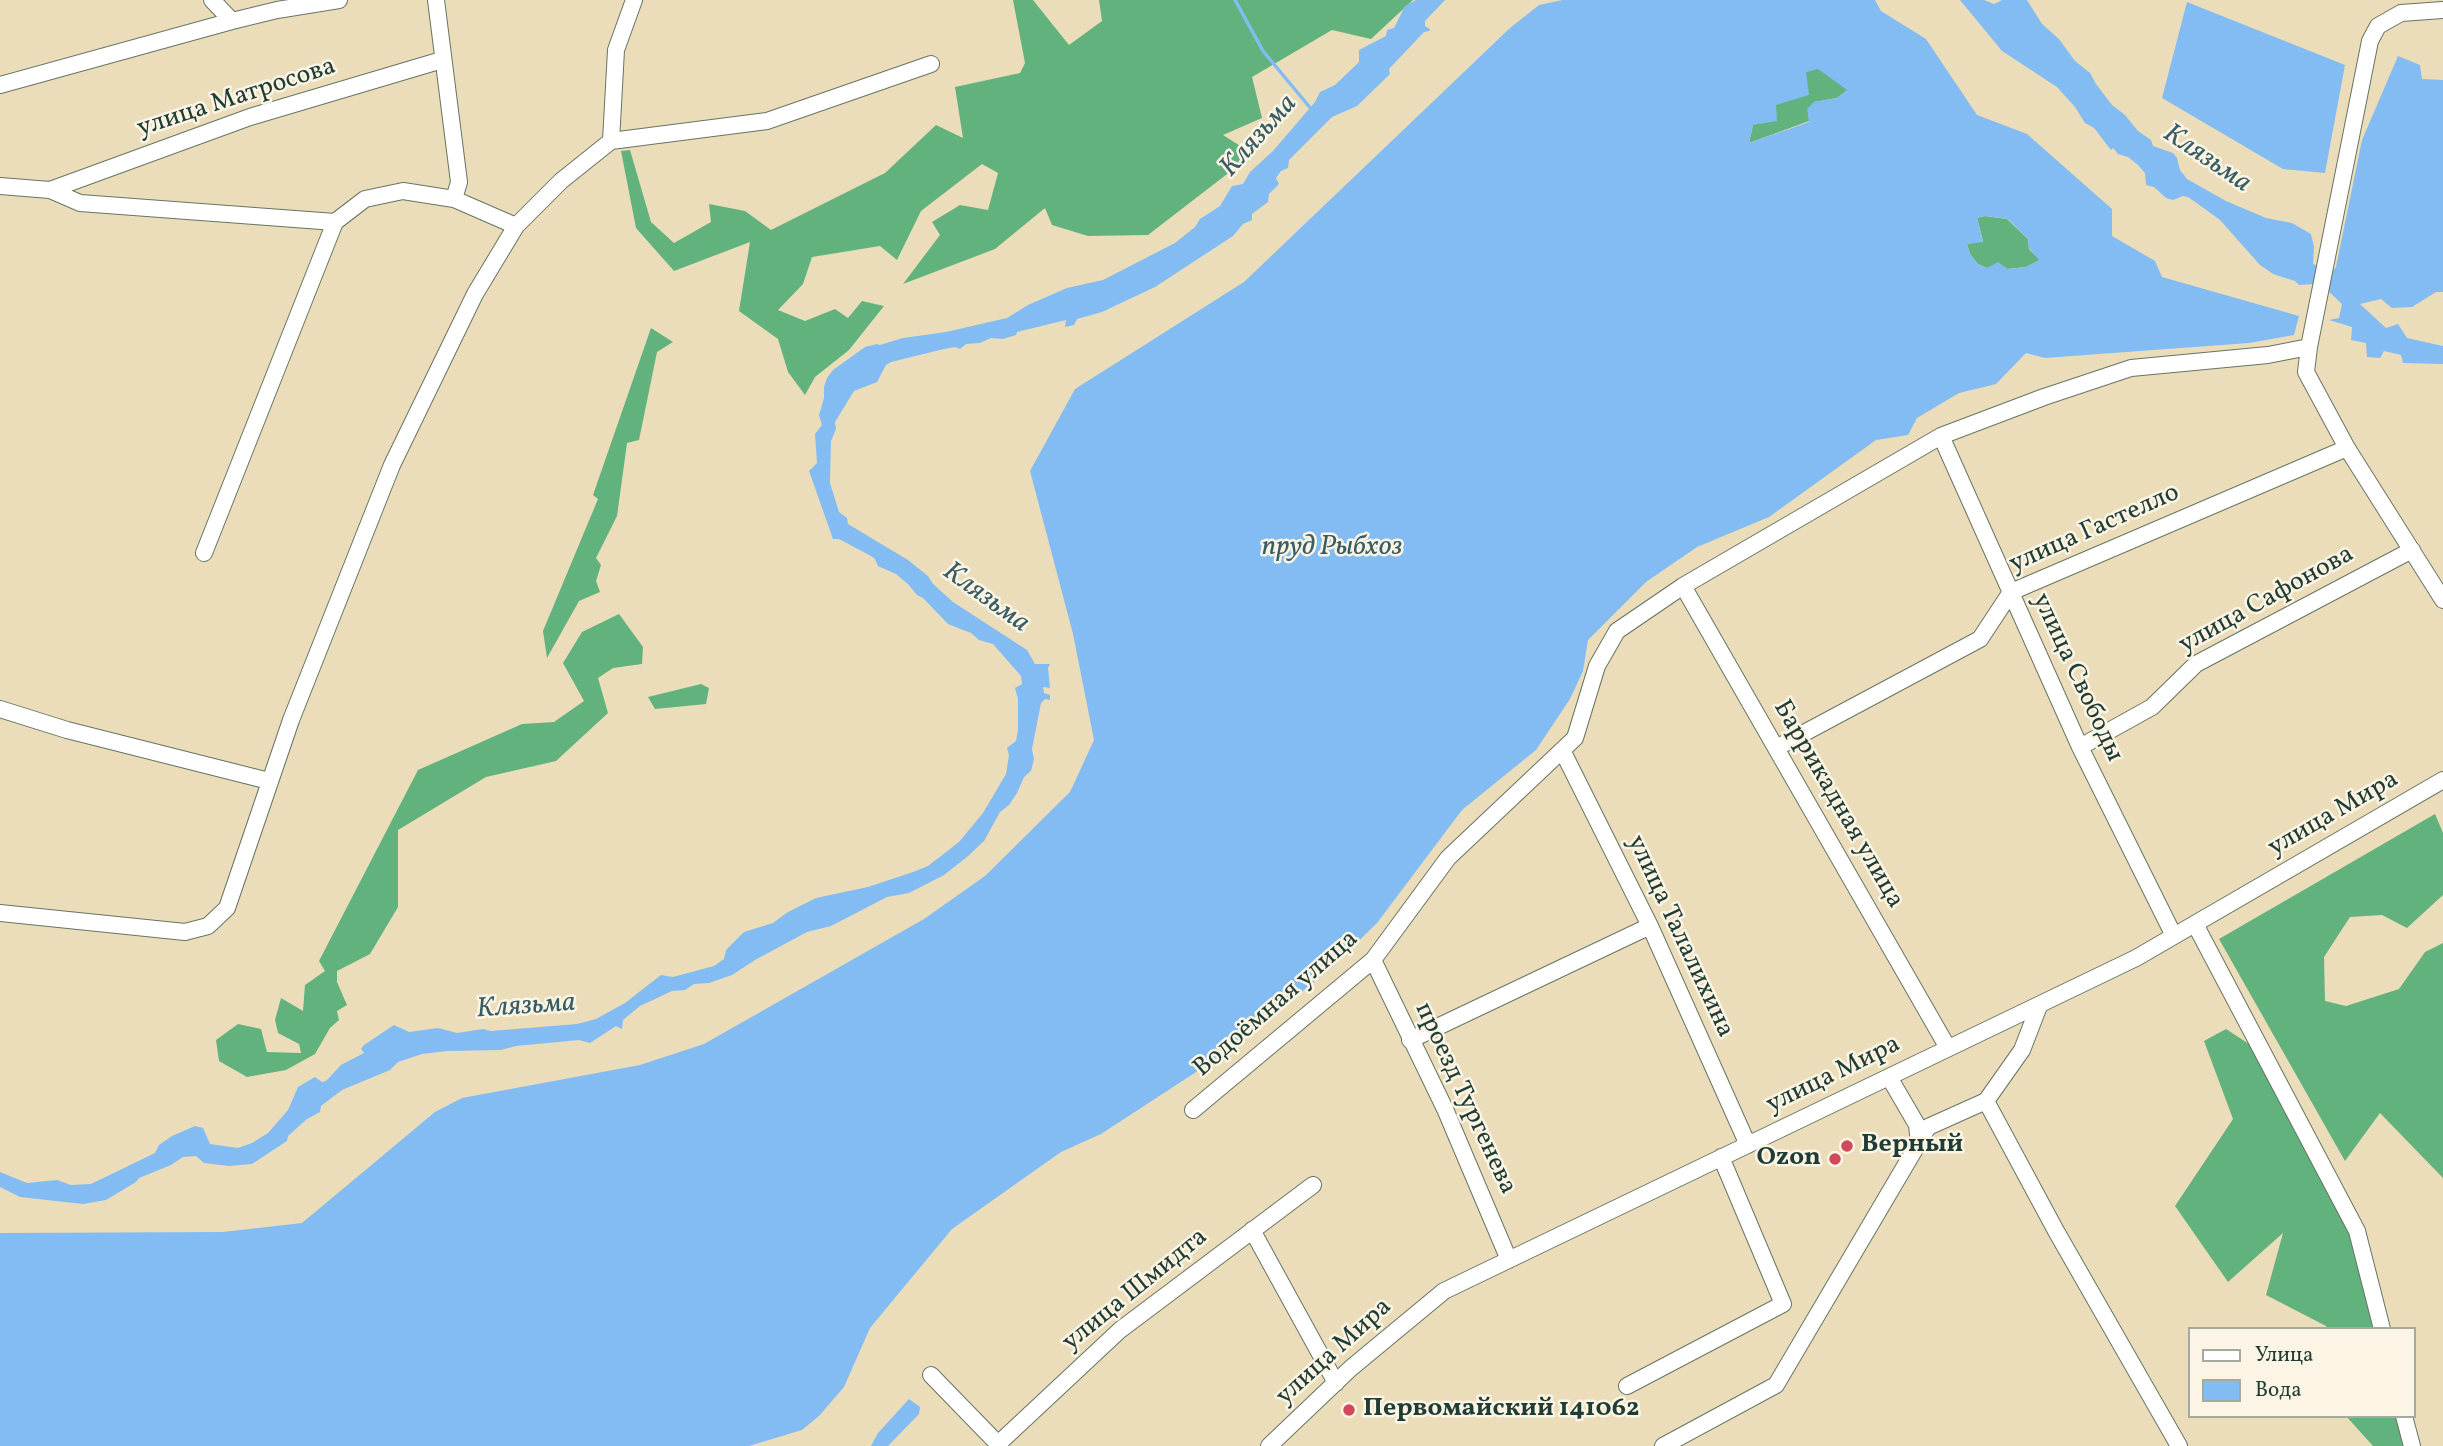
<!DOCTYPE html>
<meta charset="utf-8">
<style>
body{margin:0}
#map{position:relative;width:2443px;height:1446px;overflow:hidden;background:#ebddb9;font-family:Vollkorn,serif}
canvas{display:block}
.legend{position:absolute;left:2188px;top:1327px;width:228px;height:91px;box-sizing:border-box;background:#fcf5e5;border:2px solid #a4ab9e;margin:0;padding:9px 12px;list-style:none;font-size:21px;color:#1f3d34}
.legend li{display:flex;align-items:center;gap:14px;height:35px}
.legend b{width:35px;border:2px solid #a4ab9e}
</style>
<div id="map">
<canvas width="2443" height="1446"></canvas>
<ul class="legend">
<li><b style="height:9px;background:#fff"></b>Улица</li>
<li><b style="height:19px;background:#82bcf3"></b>Вода</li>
</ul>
</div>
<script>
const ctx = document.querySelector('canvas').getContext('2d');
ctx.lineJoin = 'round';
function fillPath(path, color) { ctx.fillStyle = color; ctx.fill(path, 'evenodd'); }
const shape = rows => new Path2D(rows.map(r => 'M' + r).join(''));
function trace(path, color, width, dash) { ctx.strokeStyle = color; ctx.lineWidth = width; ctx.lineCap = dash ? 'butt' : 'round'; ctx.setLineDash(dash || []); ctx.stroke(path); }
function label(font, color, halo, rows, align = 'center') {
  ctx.font = font + ' Vollkorn,serif'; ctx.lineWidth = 5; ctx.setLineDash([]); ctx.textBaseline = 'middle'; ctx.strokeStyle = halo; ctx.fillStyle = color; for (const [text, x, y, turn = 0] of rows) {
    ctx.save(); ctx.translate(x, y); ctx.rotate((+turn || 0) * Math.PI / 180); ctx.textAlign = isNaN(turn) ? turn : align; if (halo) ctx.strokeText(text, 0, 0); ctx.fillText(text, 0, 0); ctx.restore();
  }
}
const forest = shape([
 [1013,0,1033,0,1069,45,1102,21,1099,0,1413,0,1371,39,1332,30,1252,77,1262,118,1223,135,1253,154,1148,235,1088,236,1052,225,1045,208,995,249,903,284,940,235,932,222,960,205,988,210,998,173,982,164,921,211,897,260,880,246,812,257,803,284,778,310,805,321,835,309,848,318,862,301,884,306,849,350,815,377,805,395,788,372,778,339,739,311,750,242,674,271,636,228,621,151,630,150,651,222,674,243,711,222,709,204,745,211,771,230,885,173,936,125,963,138,955,87,1020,73,1025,63],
 [1818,68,1848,90,1837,98,1814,102,1809,121,1749,143,1753,125,1775,105,1806,72],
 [1985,216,2007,219,2028,239,2029,249,2040,260,2026,267,2008,269,1987,268,1978,264,1970,254,1967,244,1983,241,1977,218],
 [651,328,673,342,657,352,639,440,627,443,617,516,596,558,601,565,596,581,600,592,579,601,547,658,543,631,598,499,593,495],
 [619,614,643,647,642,664,613,668,598,678,608,713,556,761,486,777,398,830,398,907,370,954,337,971,337,982,347,1005,337,1011,339,1020,330,1028,315,1054,286,1070,247,1077,219,1061,216,1040,238,1024,261,1029,267,1052,301,1053,299,1044,278,1033,275,1020,281,998,303,1011,305,985,325,971,319,961,418,770,522,724,554,722,584,701,563,663,582,632],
 [701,684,709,688,706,704,655,709,648,697],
 [2435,814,2443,833,2443,895,2407,928,2382,915,2350,917,2324,957,2325,1001,2346,1006,2399,989,2425,952,2443,943,2443,1178,2380,1113,2345,1161,2219,939],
 [2226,1029,2249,1044,2356,1237,2376,1329,2327,1329,2326,1326,2266,1295,2283,1233,2228,1282,2175,1206,2233,1119,2204,1041],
 [2346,1416,2396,1416,2403,1446,2373,1446]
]);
const water = shape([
 [1416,0,1445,0,1425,21,1425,26,1430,29,1429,31,1424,32,1389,69,1390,74,1357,106,1332,117,1289,160,1288,168,1281,171,1276,178,1279,184,1269,194,1268,202,1252,214,1252,220,1243,224,1233,236,1155,287,1102,312,1077,319,1074,325,1065,327,1066,320,1017,332,1016,335,1003,339,991,338,980,343,966,344,960,349,955,347,944,349,891,362,886,365,877,382,854,391,835,422,836,429,831,441,830,483,839,512,847,518,848,524,908,560,928,576,933,584,953,602,1027,650,1035,664,1050,664,1048,668,1050,688,1043,687,1044,693,1050,695,1050,700,1045,699,1041,703,1032,749,1034,759,1031,771,1024,777,1017,793,1009,805,1000,812,984,841,967,857,944,875,909,893,887,897,831,926,807,932,755,960,732,975,709,983,694,984,685,990,672,991,640,1006,623,1020,622,1029,616,1026,590,1043,579,1040,516,1046,501,1050,447,1051,422,1054,398,1062,390,1070,342,1090,321,1106,320,1112,307,1119,288,1136,287,1141,252,1164,229,1166,204,1163,196,1156,183,1157,171,1165,139,1178,136,1182,106,1200,83,1204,20,1197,0,1187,0,1172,27,1183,57,1180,71,1185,91,1184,155,1153,159,1145,172,1136,195,1126,203,1128,210,1144,238,1148,252,1143,268,1133,288,1110,298,1087,315,1077,322,1082,326,1081,341,1065,364,1053,361,1049,364,1045,394,1025,409,1032,438,1028,457,1033,483,1029,491,1031,577,1024,596,1019,625,1003,661,975,673,977,714,966,724,959,726,950,744,932,773,923,788,912,816,898,868,887,913,872,928,866,959,842,983,813,1006,774,1009,755,1007,748,1016,741,1018,730,1018,699,1015,688,1022,684,1021,676,993,644,979,640,971,633,948,624,923,598,917,595,908,584,896,574,878,566,875,559,871,556,839,539,833,539,809,471,817,463,815,434,822,425,819,415,824,398,824,387,827,378,833,370,865,347,877,344,880,345,903,338,946,332,1007,318,1028,305,1067,288,1103,280,1175,243,1195,227,1200,219,1220,206,1232,186,1243,184,1250,172,1273,151,1315,102,1320,92,1335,85,1359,62,1359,50,1386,36,1387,30,1394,28,1405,6],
 [1563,0,1875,0,1881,11,1926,39,1977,115,2027,134,2112,209,2112,236,2155,261,2162,277,2299,316,2294,335,2249,343,2045,358,2026,353,1996,384,1959,393,1917,418,1908,435,1876,440,1769,517,1697,547,1646,582,1588,640,1583,671,1570,699,1536,750,1462,810,1377,923,1331,968,1233,1048,1101,1134,1061,1152,952,1229,870,1328,844,1387,819,1416,802,1430,749,1446,0,1446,0,1233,223,1232,302,1223,435,1112,462,1098,640,1065,704,1044,924,919,985,876,1070,792,1094,740,1073,634,1030,471,1075,389,1244,282,1510,28,1539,5],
 [1818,69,1847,90,1837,98,1814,102,1807,109,1809,122,1749,143,1753,125,1777,121,1776,105,1809,95,1806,72],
 [1985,216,2008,219,2028,239,2029,248,2039,260,2026,267,2008,269,1998,262,1987,268,1978,264,1970,254,1967,244,1983,242,1977,218],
 [1960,0,1984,0,1994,4,2002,0,2027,0,2042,24,2059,39,2075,61,2090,73,2096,84,2112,105,2125,115,2138,131,2151,140,2153,146,2173,153,2177,158,2180,170,2187,179,2226,201,2266,218,2292,223,2311,234,2314,247,2313,264,2318,266,2314,284,2299,285,2295,281,2273,274,2260,265,2220,220,2205,209,2188,197,2183,196,2173,200,2166,198,2154,187,2146,185,2145,173,2138,165,2128,157,2118,154,2113,148,2111,150,2094,128,2085,123,2075,107,2057,87,2002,51],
 [2187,2,2345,65,2325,173,2283,169,2162,98],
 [2398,56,2420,65,2422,79,2443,80,2443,292,2436,292,2412,307,2392,308,2381,299,2360,304,2386,328,2398,324,2407,338,2443,346,2443,364,2403,363,2401,355,2384,351,2380,358,2367,357,2366,343,2351,340,2352,327,2329,320,2339,318,2342,304,2324,287,2326,280,2336,267,2362,140],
 [909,1399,920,1407,919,1414,888,1446,871,1446,878,1433]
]);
const stream = shape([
 [1235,0,1263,51,1312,110]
]);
const minor = shape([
 [212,0,232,21],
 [436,0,459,182,454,199],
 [2443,10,2401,13,2378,26,2370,41,2309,347,2306,372,2347,448,2443,600],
 [0,85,232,21,277,10,339,0],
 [611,141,767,121,931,64],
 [611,141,616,50,634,0],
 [0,186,50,190,80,203,335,222],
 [50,190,250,117,442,60],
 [1941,436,2080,747,2174,936],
 [204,553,335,222,365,199,403,191,454,199,516,226],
 [1683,586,1948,1048],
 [0,709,67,730,269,781],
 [2080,747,2152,707,2196,664,2412,550],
 [1776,748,1980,639,2011,592,2347,448],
 [1563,752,1650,926,1748,1145],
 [0,913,185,932,208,926,227,908,291,720,392,465,475,294,516,226,561,181,611,141],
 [2195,924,2357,1231,2382,1329],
 [1373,960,1445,1109,1509,1260],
 [1410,1040,1650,926],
 [1889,1077,1917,1125,1919,1143],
 [1986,1101,2056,1231,2179,1446],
 [1193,1110,1373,960,1448,858,1575,738,1597,666,1617,631,1683,586,1941,436,2044,397,2131,368,2268,355,2309,347],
 [1252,1230,1336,1383],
 [931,1375,1000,1446],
 [1627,1386,1783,1304,1721,1157],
 [2404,1416,2412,1446],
 [998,1444,1120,1330,1313,1185],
 [1269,1446,1351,1368,1444,1291,2136,958,2443,780],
 [1663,1446,1776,1385,1928,1127,1986,1101,2022,1050,2039,1006]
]);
const markers = [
 [1847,1146,7,"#d1495b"],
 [1835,1159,7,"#d1495b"],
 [1349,1410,7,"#d1495b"]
];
const streetNames = [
 ["улица Матросова",237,99,-18],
 ["улица Гастелло",2095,530,-24],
 ["улица Сафонова",2267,601,-29],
 ["улица Свободы",2076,678,65],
 ["Баррикадная улица",1837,805,60],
 ["улица Мира",2334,815,-30],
 ["улица Талалихина",1679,937,65],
 ["Водоёмная улица",1277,1005,-41],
 ["улица Мира",1834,1076,-26],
 ["проезд Тургенева",1464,1099,65],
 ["улица Шмидта",1136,1291,-39],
 ["улица Мира",1335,1353,-42]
];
const poiNames = [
 ["Верный",1861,1146],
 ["Ozon",1821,1159,"right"],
 ["Первомайский 141062",1363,1410]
];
const waterNames = [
 ["Клязьма",1260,137,-48],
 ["Клязьма",2206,160,34],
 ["пруд Рыбхоз",1332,549],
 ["Клязьма",985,599,36],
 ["Клязьма",526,1008,-4]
];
fillPath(forest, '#62b27d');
fillPath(water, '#82bcf3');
trace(stream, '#82bcf3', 3.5);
trace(minor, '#667563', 18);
trace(minor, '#fff', 16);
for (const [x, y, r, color] of markers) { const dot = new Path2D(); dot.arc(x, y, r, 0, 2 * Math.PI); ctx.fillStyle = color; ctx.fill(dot); trace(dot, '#fcf5e5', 2.5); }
label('26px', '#1f3d34', '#fcf5e5', streetNames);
label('bold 26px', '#1f3d34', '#fcf5e5', poiNames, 'left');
label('italic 28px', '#385d64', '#fcf5e5', waterNames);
</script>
